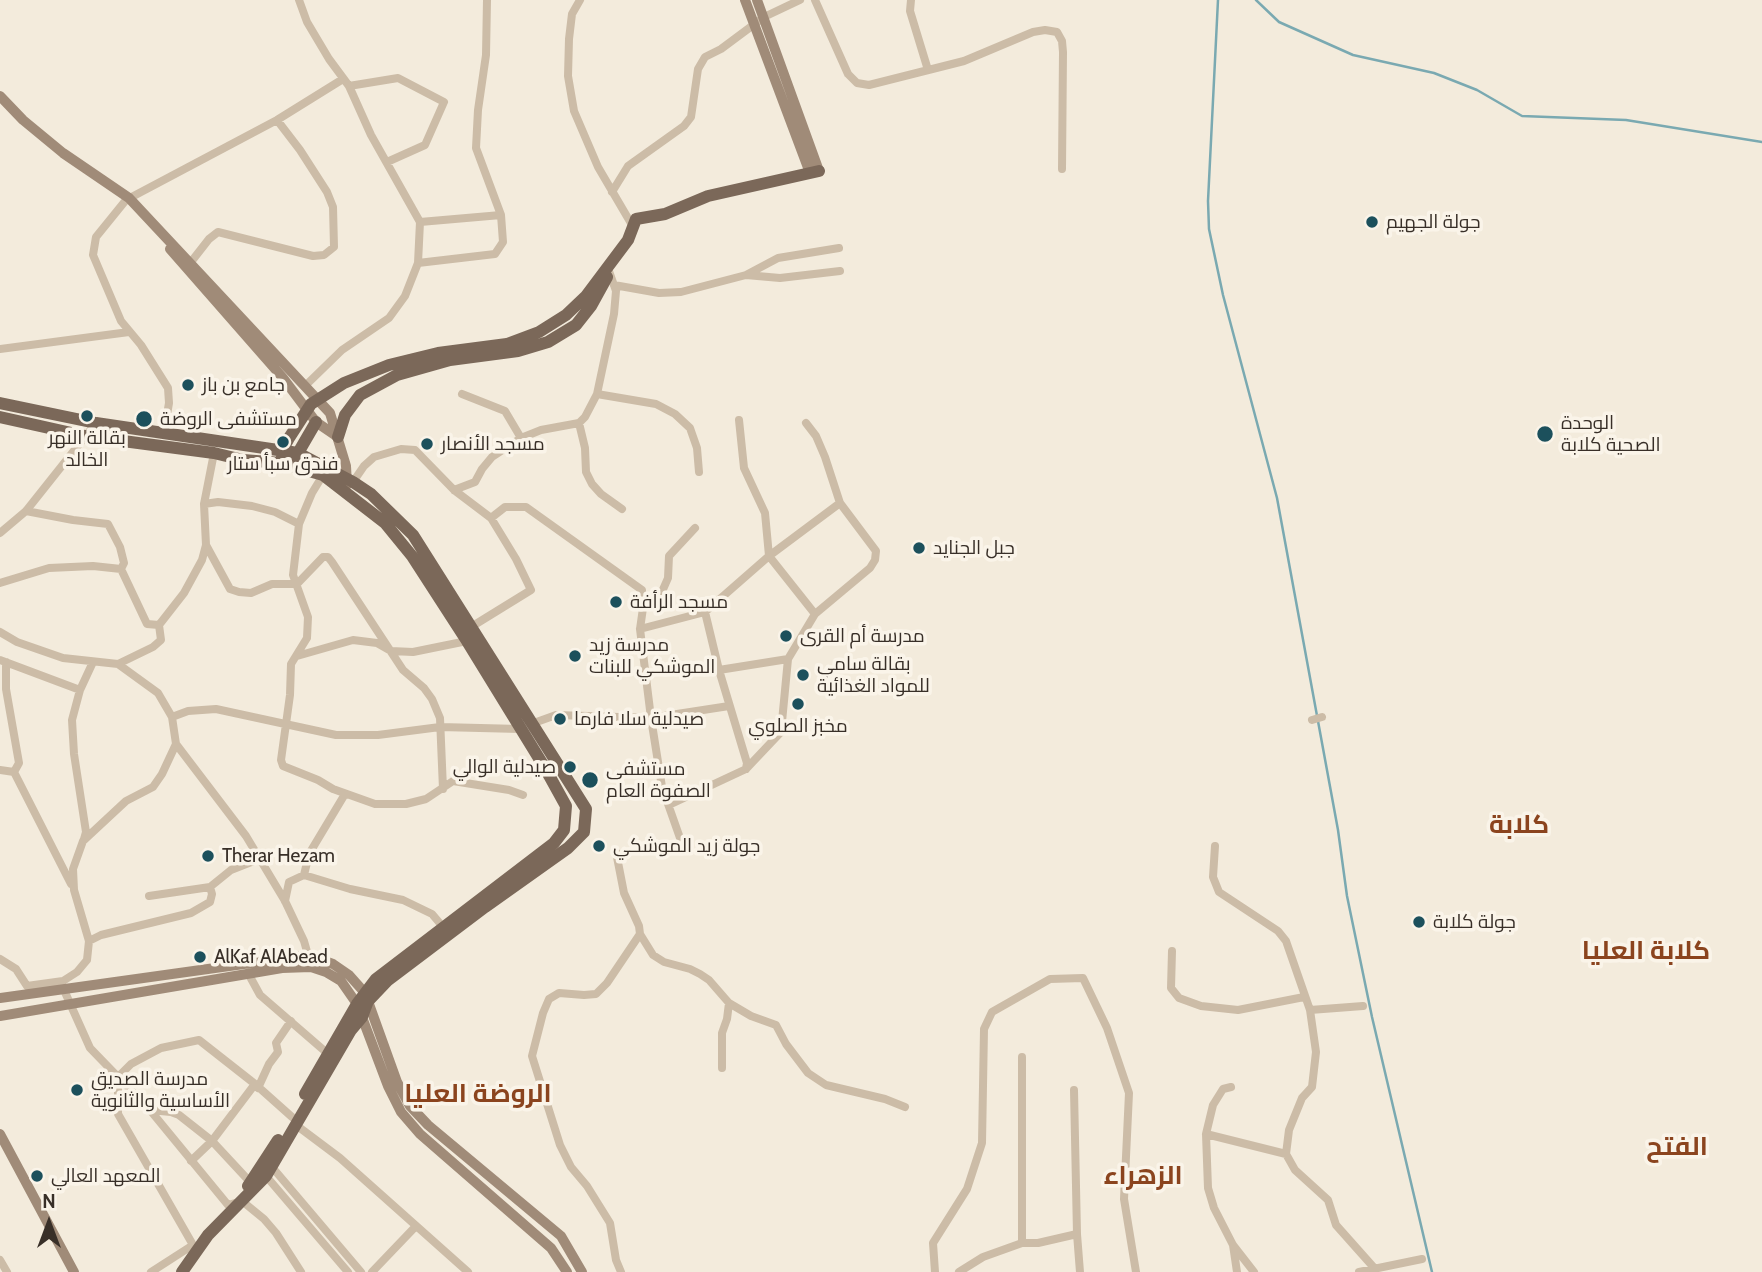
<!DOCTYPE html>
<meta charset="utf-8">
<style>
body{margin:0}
#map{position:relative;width:1762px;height:1272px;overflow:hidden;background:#f3ebdc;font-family:Cabin,sans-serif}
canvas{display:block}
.north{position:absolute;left:14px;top:1188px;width:70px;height:70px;-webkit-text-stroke:5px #faf4e9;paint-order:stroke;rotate:0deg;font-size:19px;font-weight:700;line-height:28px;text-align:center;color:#382f28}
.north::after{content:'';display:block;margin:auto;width:24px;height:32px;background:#382f28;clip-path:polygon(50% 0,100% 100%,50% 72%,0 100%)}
</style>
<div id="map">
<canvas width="1762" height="1272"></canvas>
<div class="north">N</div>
</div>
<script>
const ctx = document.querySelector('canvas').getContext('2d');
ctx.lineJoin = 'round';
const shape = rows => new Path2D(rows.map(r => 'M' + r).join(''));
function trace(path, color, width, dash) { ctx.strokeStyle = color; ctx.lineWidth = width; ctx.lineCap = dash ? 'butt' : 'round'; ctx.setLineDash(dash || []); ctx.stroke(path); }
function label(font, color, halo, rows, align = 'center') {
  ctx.font = font + ' Cabin,Cairo,sans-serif'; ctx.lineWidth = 7; ctx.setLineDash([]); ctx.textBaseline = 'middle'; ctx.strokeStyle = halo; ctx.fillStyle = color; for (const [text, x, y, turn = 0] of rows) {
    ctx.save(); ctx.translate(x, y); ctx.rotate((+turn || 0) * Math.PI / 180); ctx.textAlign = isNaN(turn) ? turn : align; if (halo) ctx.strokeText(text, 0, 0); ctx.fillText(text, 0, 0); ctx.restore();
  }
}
const stream = shape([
 [1218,0,1208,201,1209,229,1223,295,1277,498,1338,830,1347,896,1372,1017,1432,1272],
 [1256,0,1279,22,1353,55,1434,73,1477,90,1522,116,1626,120,1762,142]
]);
const street = shape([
 [299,0,307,22,329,59,349,86,371,135,420,222,418,263,405,296,389,318,342,350,305,386],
 [580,0,572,14,569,39,568,76,574,111,598,167,632,225],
 [815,0,848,74,857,83,869,85,964,61,1033,32,1045,30,1057,32,1062,41,1063,52,1062,169],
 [911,0,910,11,928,70],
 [349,86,398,78,444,102,425,145,387,162],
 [612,192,628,166,684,126,691,117,698,69,705,57,721,49,764,17,800,0],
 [420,222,501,215],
 [191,262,209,239,218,232,313,256,324,255,334,247,333,207,327,192,300,150,277,120],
 [418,263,495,254,503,242,501,215,476,148,478,110,486,55,487,0],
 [746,275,778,258,839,248],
 [614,285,659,293,681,292,746,275,780,278,840,271],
 [0,349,129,332],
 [462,394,505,411,521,438],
 [597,394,656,404,675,414,690,428,697,448,699,472],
 [739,420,744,468,765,513,769,556,815,614],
 [579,423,585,448,586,472,592,484,601,494,622,509],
 [164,432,169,403,168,388,141,345,121,321,93,255,96,237,126,200,277,120,343,79],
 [323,475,312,493,299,524,293,575,308,617,307,638,291,664,290,695,281,760,283,766,318,780,333,789,375,804,406,804,426,799,453,781,509,790,523,795],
 [353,482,364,466,374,457,401,449,415,450,454,490,491,518,516,559,531,590,471,627],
 [454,490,475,482,482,469,492,457,521,438,541,430,579,423,585,417,597,394,614,314,616,291,609,271],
 [204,504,218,502,252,506,275,512,299,524],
 [26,511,73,520,108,524,120,547,124,563,121,569,147,624,159,625],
 [491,518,505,507,526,507,642,590,643,608,640,629,651,718,662,787,680,838],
 [0,533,26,511,96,423],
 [206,545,230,589,239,592,251,593,272,584,297,584,323,557,328,557,332,562,403,670,424,688,432,699,440,718,443,789],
 [0,583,49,568,93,566,121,569],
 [643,608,661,594,668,578,669,556,695,528],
 [705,612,719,670,747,763,746,769],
 [640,629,705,612,769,556,840,503],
 [0,632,17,642,63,658,118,664,158,693,172,717,176,744,246,836,285,901,304,941,308,955],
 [297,656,353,640,377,643,391,651,413,652,467,641],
 [0,660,80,690],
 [6,662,6,689,19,763,14,772],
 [118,664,153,647,161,640,159,625,184,593,202,560,206,545,204,504,214,453],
 [719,670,788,659],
 [172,717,188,711,216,709,336,735,378,735,440,727,520,729],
 [1312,720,1322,717],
 [531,724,556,715,651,718,729,706],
 [0,770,14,772,71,884],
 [669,805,746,769,781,732,788,659,815,614,870,568,875,560,876,551,840,503,825,457,816,436,806,423],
 [84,839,86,832,74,754,72,720,80,690,93,662],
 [1215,846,1213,877,1219,892,1278,931,1286,941,1310,1010,1316,1052,1312,1087,1302,1098,1289,1130,1286,1154,1295,1170,1328,1200,1336,1225,1376,1270],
 [616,852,624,893,639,926,640,934,607,983,596,994,584,995,559,993,549,999,543,1013,532,1056,560,1145,571,1167,587,1186,610,1223,616,1260,621,1272],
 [304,875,350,889,403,900,432,914,443,927],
 [149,896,210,887],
 [285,901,289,882,304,875,309,854,345,794],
 [640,934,653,955,664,962,690,969,700,974,709,980,729,1003,727,1019,722,1033,722,1068],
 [89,941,101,935,191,913,210,902,212,894,210,887,231,870,259,859],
 [1172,951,1171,988,1179,998,1201,1006,1238,1010,1304,997],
 [0,959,16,969,27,986,63,981,77,972,87,960,89,941,74,890,73,869,83,841,126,801,153,787,162,774,176,744],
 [248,973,260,995,327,1053],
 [64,990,90,1048,150,1110,228,1205,242,1201,264,1219,276,1233,301,1272],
 [729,1003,751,1016,776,1025,786,1044,808,1073,826,1085,885,1099,905,1107],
 [1310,1010,1363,1006],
 [1022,1057,1022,1243],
 [1231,1087,1223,1089,1213,1105,1206,1134,1208,1188,1214,1208,1233,1245,1254,1272],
 [258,1088,269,1064,278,1052,276,1043,291,1021],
 [1074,1090,1077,1234,1080,1272],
 [150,1110,171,1112,179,1115,212,1141,251,1183],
 [296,1125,340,1158,468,1272],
 [1206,1134,1286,1154],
 [191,1161,212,1141,255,1084],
 [272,1167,361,1272],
 [266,1176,348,1272],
 [1233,1245,1237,1272],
 [0,1260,7,1272],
 [151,1272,193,1245,118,1114,118,1077,131,1064,161,1048,199,1040,255,1084,292,1117],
 [372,1272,416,1226],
 [935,1272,933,1243,967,1189,982,1143,984,1029,992,1012,1050,979,1083,978,1107,1028,1129,1093,1124,1199,1136,1272],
 [959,1272,983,1257,1022,1243,1038,1243,1077,1234],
 [1359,1272,1422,1259]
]);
const secondary = shape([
 [745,0,810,173],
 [757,0,819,171],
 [0,96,23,120,63,153,129,198,330,413,346,466,347,485],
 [170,249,283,378,316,422,338,437],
 [0,998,308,955,333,964,349,975,365,993,397,1082,410,1106,428,1125,561,1236,582,1272],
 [0,1016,282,968,311,967,326,972,341,981,357,1004,388,1086,401,1112,420,1134,551,1248,567,1272],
 [0,1134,74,1272]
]);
const primary = shape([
 [0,403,96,423,298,453,353,482,371,494,413,535,586,809,584,832,568,848,485,907,387,981,368,1001,362,1017,351,1030,266,1176,208,1235,182,1272],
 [0,417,85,436,214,453,243,460,281,463,323,475,385,523,412,556,467,641,545,768,566,806,564,830,554,843,376,979,357,1004,305,1094],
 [338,437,345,415,360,395,397,375,450,360,518,351,548,342,576,325,591,306,607,277],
 [282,458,282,451,289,438,311,404,344,383,389,365,438,353,507,344,539,332,566,315,586,296,628,240,636,219,665,214,708,196,819,171],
 [297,460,298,453,316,422],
 [248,1186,278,1140]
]);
const markers = [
 [1372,222,7,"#1c505c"],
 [188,385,7,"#1c505c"],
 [87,416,7,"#1c505c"],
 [144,419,9,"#1c505c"],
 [1545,434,9,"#1c505c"],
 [283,442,7,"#1c505c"],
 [427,444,7,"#1c505c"],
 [919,548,7,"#1c505c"],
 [616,602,7,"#1c505c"],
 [786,636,7,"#1c505c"],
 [575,656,7,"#1c505c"],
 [803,675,7,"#1c505c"],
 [798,704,7,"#1c505c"],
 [560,719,7,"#1c505c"],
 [570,767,7,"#1c505c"],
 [590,780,9,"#1c505c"],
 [599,846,7,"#1c505c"],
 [208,856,7,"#1c505c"],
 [1419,922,7,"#1c505c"],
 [200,957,7,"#1c505c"],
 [77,1090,7,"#1c505c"],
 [37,1176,7,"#1c505c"]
];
const poiNames = [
 ["جولة الجهيم",1386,222],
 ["جامع بن باز",202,385],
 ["مستشفى الروضة",160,419],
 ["الوحدة",1561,423],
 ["الصحية كلابة",1561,445],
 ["بقالة النهر",87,438,"center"],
 ["الخالد",87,460,"center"],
 ["مسجد الأنصار",441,444],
 ["فندق سبأ ستار",283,464,"center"],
 ["جبل الجنايد",933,548],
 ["مسجد الرأفة",630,602],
 ["مدرسة أم القرى",800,636],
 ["مدرسة زيد",589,645],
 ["الموشكي للبنات",589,667],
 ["بقالة سامي",817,664],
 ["للمواد الغذائية",817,686],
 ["صيدلية سلا فارما",574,719],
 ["مخبز الصلوي",798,726,"center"],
 ["صيدلية الوالي",556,767,"right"],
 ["مستشفى",606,769],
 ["الصفوة العام",606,791],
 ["جولة زيد الموشكي",613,846],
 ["Therar Hezam",222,856],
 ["جولة كلابة",1433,922],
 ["AlKaf AlAbead",214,957],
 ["مدرسة الصديق",91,1079],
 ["الأساسية والثانوية",91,1101],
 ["المعهد العالي",51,1176]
];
const districtNames = [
 ["كلابة",1519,825],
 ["كلابة العليا",1646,951],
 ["الروضة العليا",478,1094],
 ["الفتح",1677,1147],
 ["الزهراء",1143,1176]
];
trace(stream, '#7aa9b1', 2.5);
trace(street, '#ccbca7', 8);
trace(secondary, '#a08b78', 10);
trace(primary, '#7b6859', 12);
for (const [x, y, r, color] of markers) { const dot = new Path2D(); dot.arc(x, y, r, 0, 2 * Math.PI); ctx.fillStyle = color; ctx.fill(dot); trace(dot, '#faf4e9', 2.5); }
label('19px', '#382f28', '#faf4e9', poiNames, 'left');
label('bold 26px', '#8b441e', '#faf4e9', districtNames);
</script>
